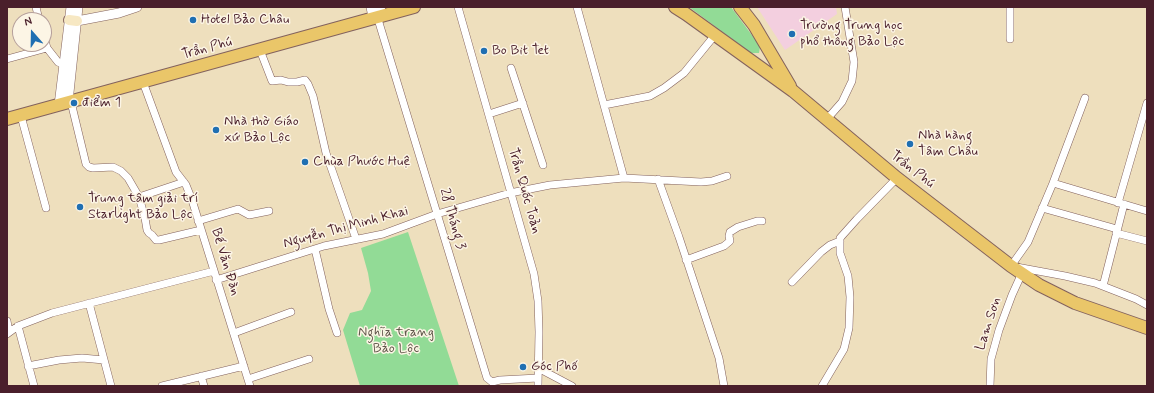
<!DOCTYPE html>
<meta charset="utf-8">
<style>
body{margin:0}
#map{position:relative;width:1154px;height:393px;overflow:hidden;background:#eedfbd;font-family:Mynerve,sans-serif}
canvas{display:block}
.frame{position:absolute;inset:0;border:8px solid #4a1f2b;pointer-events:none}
.north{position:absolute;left:12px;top:12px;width:40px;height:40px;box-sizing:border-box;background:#fcf5e5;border:1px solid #b59f9b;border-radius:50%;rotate:340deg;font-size:11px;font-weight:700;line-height:16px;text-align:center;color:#4a1f2b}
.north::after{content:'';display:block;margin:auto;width:14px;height:18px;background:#1f6fb2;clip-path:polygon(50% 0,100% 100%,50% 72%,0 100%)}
</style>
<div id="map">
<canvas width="1154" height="393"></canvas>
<div class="frame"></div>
<div class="north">N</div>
</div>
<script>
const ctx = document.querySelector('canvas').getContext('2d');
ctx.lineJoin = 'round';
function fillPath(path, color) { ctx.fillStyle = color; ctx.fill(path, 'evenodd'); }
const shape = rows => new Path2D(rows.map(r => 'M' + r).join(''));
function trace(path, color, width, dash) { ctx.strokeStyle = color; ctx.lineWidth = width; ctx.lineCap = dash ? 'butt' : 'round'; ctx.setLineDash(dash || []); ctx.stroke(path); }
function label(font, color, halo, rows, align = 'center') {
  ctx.font = font + ' Mynerve,sans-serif'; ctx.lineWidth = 3; ctx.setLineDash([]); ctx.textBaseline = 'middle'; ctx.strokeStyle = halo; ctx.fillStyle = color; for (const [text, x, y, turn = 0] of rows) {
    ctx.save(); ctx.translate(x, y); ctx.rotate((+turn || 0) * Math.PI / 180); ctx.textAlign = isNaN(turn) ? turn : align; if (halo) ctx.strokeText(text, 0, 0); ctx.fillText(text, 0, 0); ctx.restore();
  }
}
const built = shape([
 [757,7,836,7,837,14,785,50]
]);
const green = shape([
 [689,7,731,7,757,42,760,47,759,53,751,53],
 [408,232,459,386,360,386,343,330,350,313,362,310,371,291,368,273,361,248]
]);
const minor = shape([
 [36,7,39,20],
 [458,7,534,274,538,301,539,332,538,386],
 [577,7,624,178],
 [1010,7,1010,39],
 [377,16,487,378,492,382,500,380,538,378],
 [44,37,47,48,58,62,64,65],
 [260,50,272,81,281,80,288,82,297,82,305,80,308,84,313,96,326,153,356,239],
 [7,59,47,48],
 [511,68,543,165],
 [143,82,176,172,186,185,192,200,250,386],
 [1085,98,1053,183,1028,242,1011,266,1065,276,1095,283,1136,299,1147,305],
 [71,102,86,164,89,167,93,168,113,167,121,171,128,178,139,197,145,218,147,230,149,233,152,235,156,240,159,240,201,230],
 [604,105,650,96,664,88,684,73,715,35],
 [489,114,523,103],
 [21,116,46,208],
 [827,119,842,102,852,81,854,62,845,7],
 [658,179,679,237,719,358,724,386],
 [1053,183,1147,211],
 [139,197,184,182],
 [1118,203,1147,103],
 [1042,208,1117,229],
 [198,221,238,209,249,215,269,211],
 [1116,233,1147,241],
 [315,249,329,309,337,333],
 [686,260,724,246,730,241,729,236,730,232,738,227,757,221,762,221],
 [216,280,324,246,383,234,437,214,510,193,550,185,624,178,701,182,712,181,727,176],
 [792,282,821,252,830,245,840,241],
 [1103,286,1124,204],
 [89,303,111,386],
 [7,321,9,332],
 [18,326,34,386],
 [234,333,291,312],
 [7,334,18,326,52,313,214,271],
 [28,366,59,360,82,358,104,360],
 [538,368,572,386],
 [201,376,204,386],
 [248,379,309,359],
 [162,386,244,366],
 [822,386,844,349,849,328,850,297,848,276,840,253,840,238,857,219,897,178],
 [990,386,991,359,999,330,1012,295,1022,273]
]);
const tertiary = shape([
 [371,7,373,17],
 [380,7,382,15],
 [77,21,119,13,137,7],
 [68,102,78,7],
 [59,105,71,7]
]);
const secondary = shape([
 [69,20,77,21]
]);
const trunk = shape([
 [675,7,686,14,793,91,897,178,1011,266,1039,285,1075,303,1147,328],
 [740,7,754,25,790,86],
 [7,119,414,7]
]);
const markers = [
 [193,20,4,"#1f6fb2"],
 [792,34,4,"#1f6fb2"],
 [484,51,4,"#1f6fb2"],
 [74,103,4,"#1f6fb2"],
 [216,130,4,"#1f6fb2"],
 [910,144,4,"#1f6fb2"],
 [305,162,4,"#1f6fb2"],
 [80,207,4,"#1f6fb2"],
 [523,367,4,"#1f6fb2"]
];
const poiNames = [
 ["Hotel Bảo Châu",201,20],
 ["Trường Trung học",800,26],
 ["phổ thông Bảo Lộc",800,42],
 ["Bo Bit Tet",492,51],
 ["điểm 1",82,103],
 ["Nhà thờ Giáo",224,122],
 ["xứ Bảo Lộc",224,138],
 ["Nhà hàng",918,136],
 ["Tâm Châu",918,152],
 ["Chùa Phước Huệ",313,162],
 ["Trung tâm giải trí",88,199],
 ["Starlight Bảo Lộc",88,215],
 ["Góc Phố",531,367]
];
const streetNames = [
 ["Trần Phú",207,49,-15],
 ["Trần Phú",912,170,38],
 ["Trần Quốc Toản",524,191,74],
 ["28 Tháng 3",452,219,74],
 ["Nguyễn Thị Minh Khai",346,228,-15],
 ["Bế Văn Đàn",225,262,73],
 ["Lam Sơn",989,324,-72]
];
const parkNames = [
 ["Nghĩa trang",396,333],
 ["Bảo Lộc",396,349]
];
fillPath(built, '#f3cfdf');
fillPath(green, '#92db96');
trace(minor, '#83625e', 8);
trace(tertiary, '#83625e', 10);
trace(secondary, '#83625e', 12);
trace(trunk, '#83625e', 14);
trace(minor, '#fff', 7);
trace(tertiary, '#fff', 9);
trace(secondary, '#f7e8c3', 10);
trace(trunk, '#eac669', 12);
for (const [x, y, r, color] of markers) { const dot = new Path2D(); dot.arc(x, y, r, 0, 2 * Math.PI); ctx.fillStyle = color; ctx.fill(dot); trace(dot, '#fcf5e5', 1.5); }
label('14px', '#4a1f2b', '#fcf5e5', poiNames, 'left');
label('14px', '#4a1f2b', '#fcf5e5', streetNames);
label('14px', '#60574b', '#fcf5e5', parkNames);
</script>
